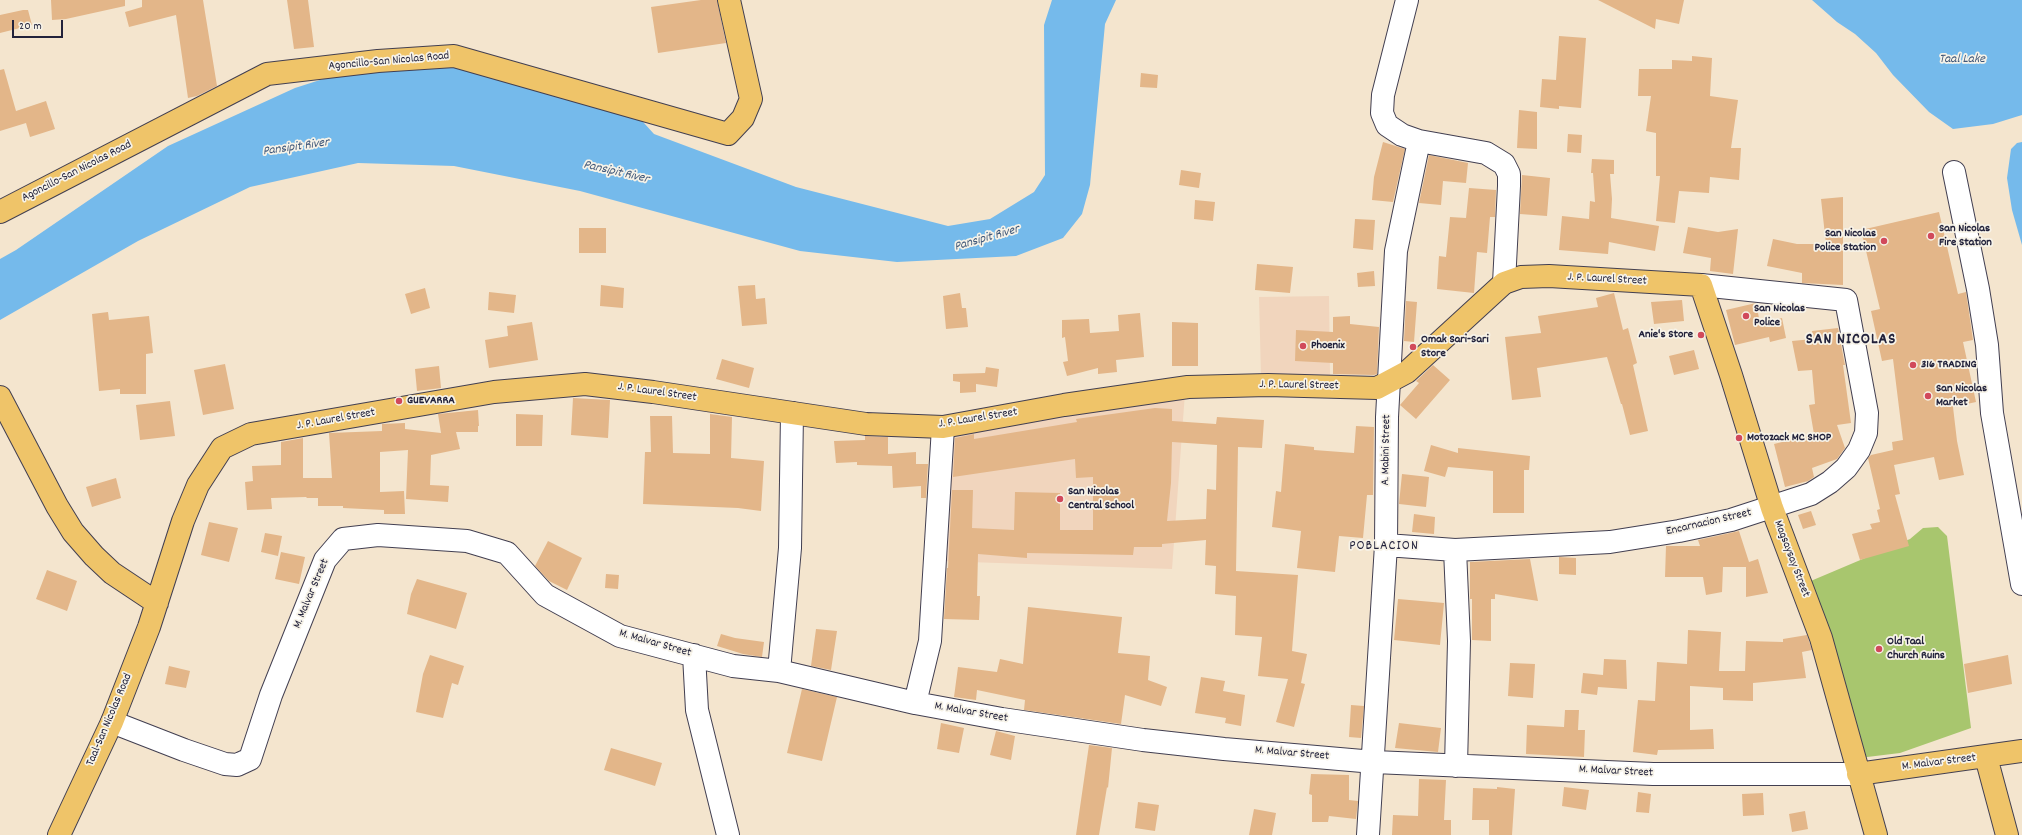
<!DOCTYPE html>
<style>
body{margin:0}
#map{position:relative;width:2022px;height:835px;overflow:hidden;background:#f4e5ce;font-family:Dekko,sans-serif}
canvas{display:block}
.scale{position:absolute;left:12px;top:20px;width:51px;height:18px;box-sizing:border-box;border:2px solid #22223b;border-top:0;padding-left:5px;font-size:12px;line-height:14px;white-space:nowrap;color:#22223b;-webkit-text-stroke:3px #f7f3e8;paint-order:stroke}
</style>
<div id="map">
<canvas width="2022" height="835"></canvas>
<div class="scale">20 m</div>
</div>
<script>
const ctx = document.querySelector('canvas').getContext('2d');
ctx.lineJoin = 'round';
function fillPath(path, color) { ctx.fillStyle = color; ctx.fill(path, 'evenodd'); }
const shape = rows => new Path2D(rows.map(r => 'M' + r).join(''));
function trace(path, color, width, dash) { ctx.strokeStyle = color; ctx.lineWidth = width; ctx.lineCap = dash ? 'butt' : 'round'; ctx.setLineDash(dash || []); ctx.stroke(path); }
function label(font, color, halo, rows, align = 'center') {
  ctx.font = font + ' Dekko,sans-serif'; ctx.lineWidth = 3.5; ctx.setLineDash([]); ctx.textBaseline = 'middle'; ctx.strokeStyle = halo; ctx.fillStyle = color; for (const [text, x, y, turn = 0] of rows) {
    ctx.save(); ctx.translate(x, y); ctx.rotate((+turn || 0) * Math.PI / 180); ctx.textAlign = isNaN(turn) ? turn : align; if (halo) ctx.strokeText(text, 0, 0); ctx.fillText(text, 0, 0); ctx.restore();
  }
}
const built = shape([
 [1329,296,1330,375,1261,376,1259,297],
 [1185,393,1172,569,940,561,946,436]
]);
const green = shape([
 [1938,527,1947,536,1971,728,1900,753,1859,758,1806,583,1910,539,1923,528]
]);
const water = shape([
 [1052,0,1116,0,1105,24,1090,185,1082,214,1063,238,1016,256,897,262,800,251,580,191,454,166,358,163,250,187,138,241,0,320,0,259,16,250,168,146,295,88,395,56,473,57,634,112,654,134,796,187,948,226,990,219,1034,192,1045,175,1044,25],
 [1812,0,2022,0,2022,115,1993,124,1953,129,1929,112,1893,75,1876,53,1855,34,1837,22],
 [2022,142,2022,245,2012,210,2007,178,2011,149,2017,143]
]);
const building = shape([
 [51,0,125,0,125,6,66,19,52,20],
 [142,0,203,0,217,86,197,96,188,98,176,15,129,27,125,12,142,7],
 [287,0,308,0,314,47,294,49],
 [701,0,717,0,726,43,658,53,651,7],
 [1598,0,1684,0,1679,24,1656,19,1655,29],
 [23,10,28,10,32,25,0,33,0,15],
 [1559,36,1586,38,1581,108,1559,106,1559,109,1540,107,1542,79,1556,80],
 [1692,56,1712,58,1710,96,1738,100,1731,148,1741,148,1739,180,1710,177,1709,193,1679,191,1675,223,1656,221,1660,176,1656,176,1656,133,1646,131,1651,96,1638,96,1639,69,1672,69,1672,60,1692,61],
 [4,69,16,111,46,101,55,129,30,137,26,123,0,131,0,70],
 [1141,73,1158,75,1157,88,1140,87],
 [1519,110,1537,112,1537,149,1517,148],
 [1568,134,1582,135,1581,153,1567,152],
 [1383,142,1405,149,1393,202,1372,200,1374,177],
 [1429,155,1468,163,1466,183,1443,181,1441,205,1419,203],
 [1592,159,1614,160,1614,174,1610,174,1612,199,1611,218,1659,226,1655,251,1609,242,1608,254,1559,250,1562,216,1589,219,1590,201,1595,202,1593,173,1591,173],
 [1181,170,1201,173,1199,188,1179,185],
 [1522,175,1550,178,1547,216,1520,214],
 [1469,188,1496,190,1495,217,1490,217,1487,253,1477,252,1474,293,1437,289,1439,256,1446,257,1450,217,1466,218],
 [1843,197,1843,285,1802,283,1802,273,1767,266,1773,239,1797,244,1826,244,1821,199],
 [1195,200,1215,202,1213,221,1194,219],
 [1939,212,1958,294,1966,292,1973,340,1963,342,1976,402,1953,407,1957,441,1964,475,1939,480,1934,457,1894,465,1900,494,1895,495,1909,546,1860,560,1852,534,1872,529,1870,524,1880,522,1877,510,1880,509,1868,458,1871,455,1893,450,1892,442,1903,440,1893,359,1882,361,1871,311,1880,309,1861,230],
 [1355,219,1375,220,1373,250,1353,248],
 [1688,227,1718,232,1738,229,1733,274,1710,271,1711,258,1683,253],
 [579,228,606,228,606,253,579,253],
 [1257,264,1293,267,1290,293,1255,290],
 [1374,271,1375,286,1358,287,1357,273],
 [601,285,624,288,623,308,600,306],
 [755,285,756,299,765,298,767,324,742,326,738,286],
 [425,288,430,308,411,314,405,294],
 [489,292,516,295,514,313,488,310],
 [960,293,962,308,966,308,968,327,946,329,943,296],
 [1614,293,1623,330,1628,328,1637,363,1633,365,1648,431,1630,435,1622,404,1621,404,1607,357,1537,368,1541,397,1512,400,1505,337,1541,333,1538,316,1598,307,1596,298],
 [1682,300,1684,321,1654,324,1651,302],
 [1406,301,1417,302,1414,342,1404,341],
 [1756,303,1760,323,1782,318,1786,338,1770,342,1769,337,1735,345,1726,310],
 [108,312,109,320,149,316,153,353,146,354,146,394,120,394,120,389,99,391,92,314],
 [1140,313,1144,357,1116,360,1117,372,1098,374,1098,368,1067,376,1063,362,1068,361,1065,337,1062,338,1062,320,1089,319,1090,333,1119,331,1118,315],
 [1350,316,1350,324,1379,327,1377,374,1374,375,1333,374,1333,363,1295,361,1296,330,1333,332,1333,317],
 [532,322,538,360,489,368,485,340,508,336,507,326],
 [1172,322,1198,323,1198,366,1172,366],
 [1838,328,1844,360,1845,365,1843,365,1851,423,1837,425,1845,448,1837,459,1812,468,1814,477,1808,481,1785,487,1774,444,1814,434,1809,405,1815,404,1812,370,1798,371,1792,341,1813,339,1812,331],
 [1694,350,1699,369,1674,375,1669,356],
 [722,359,754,368,749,388,716,379],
 [225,364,234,409,203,415,194,370],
 [1433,365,1450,380,1416,419,1400,405,1419,383,1416,381],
 [439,366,441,388,417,391,415,369],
 [986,367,999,369,997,387,976,384,976,392,960,393,960,382,953,381,953,374,985,373],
 [573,398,610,400,608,438,571,435],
 [170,401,175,436,140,440,136,405],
 [1155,408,1172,409,1172,421,1216,424,1217,417,1264,420,1262,448,1238,447,1236,571,1298,575,1292,651,1307,654,1301,683,1305,684,1294,727,1276,722,1288,679,1258,676,1262,637,1235,635,1236,596,1215,594,1216,566,1205,565,1206,540,1162,544,1162,547,1134,547,1133,555,1027,553,1027,558,978,554,977,596,980,596,979,620,944,619,947,568,948,568,952,490,973,490,972,528,1014,530,1015,492,1060,493,1060,530,1093,530,1093,477,1076,478,1075,459,953,477,955,438,974,434,974,439,1077,422,1076,419],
 [1172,442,1217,445,1216,490,1207,489,1206,519,1167,521,1171,483],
 [478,410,479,426,478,426,478,432,456,432,460,449,431,455,430,485,449,486,448,502,406,499,408,450,380,452,380,492,404,491,405,514,384,514,384,510,343,508,343,506,318,506,318,498,307,498,306,497,271,498,272,509,247,510,245,482,253,481,252,466,281,465,281,442,303,438,303,478,332,478,329,433,382,431,382,424,405,423,405,429,441,433,438,414],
 [516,414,543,415,542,446,516,446],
 [710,414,732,417,731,458,764,461,761,511,738,508,643,504,645,452,651,452,650,416,672,416,673,453,710,454],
 [1356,426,1374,427,1373,495,1367,495,1363,538,1339,536,1335,572,1297,568,1301,531,1272,527,1276,491,1281,492,1285,444,1314,447,1314,450,1354,453],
 [865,436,888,437,888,454,916,452,916,464,928,464,926,498,921,498,921,486,893,488,892,466,857,465,857,462,836,463,834,441,865,440],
 [1431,445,1458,453,1458,448,1530,456,1529,470,1524,470,1524,513,1493,513,1493,471,1448,467,1445,477,1424,471],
 [1402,474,1429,477,1426,507,1399,504],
 [116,478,121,498,92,507,86,487],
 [1811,511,1816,525,1803,529,1798,515],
 [1414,514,1435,517,1434,534,1412,532],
 [209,522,238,528,229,562,201,555],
 [1739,531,1749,562,1758,559,1768,593,1746,597,1746,567,1723,567,1722,592,1706,595,1703,577,1665,577,1666,546,1700,546,1698,540],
 [265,533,282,536,278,556,261,552],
 [548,541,582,558,567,590,549,581,535,566],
 [281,552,305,557,299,584,275,579],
 [1559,557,1576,558,1576,575,1559,574],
 [1530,559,1538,601,1495,594,1495,599,1491,599,1491,641,1472,640,1472,599,1470,599,1470,562],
 [47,570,77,581,67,611,36,599],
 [606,574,619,575,618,589,605,588],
 [417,579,467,593,456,629,407,614,411,594],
 [1398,599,1444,603,1440,645,1394,640],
 [1028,607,1122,617,1118,653,1150,656,1148,680,1167,687,1161,706,1125,695,1121,724,1024,710,1025,700,977,690,976,700,954,697,958,667,997,672,1000,659,1023,664],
 [816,629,837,631,831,670,811,666],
 [1688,630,1721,632,1719,671,1745,671,1746,641,1783,642,1783,639,1807,635,1812,650,1802,652,1806,678,1753,683,1753,701,1723,700,1723,688,1690,686,1690,730,1713,729,1714,749,1658,750,1657,755,1633,752,1638,700,1655,701,1657,662,1687,664],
 [721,634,735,638,764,642,762,657,743,654,717,646],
 [430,655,464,666,458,685,452,683,443,718,416,712,423,674],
 [2008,655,2012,684,1968,693,1964,664],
 [1604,659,1626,660,1627,689,1598,687,1597,695,1581,693,1583,673,1603,675],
 [1510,663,1535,664,1533,698,1508,696],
 [169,666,190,671,186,688,165,684],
 [1201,677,1225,681,1223,691,1245,695,1241,726,1225,723,1226,718,1195,713],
 [802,689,837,697,822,761,787,753],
 [1351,705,1364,706,1361,738,1349,737],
 [1565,710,1579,710,1578,730,1585,730,1584,757,1526,754,1527,725,1564,727],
 [941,723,964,728,959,753,937,749],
 [1399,723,1441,728,1438,752,1395,748],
 [996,731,1015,736,1011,760,990,755],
 [1089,745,1112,748,1108,788,1107,787,1099,835,1076,835],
 [611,748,662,763,655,786,604,770],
 [1311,774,1349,775,1349,800,1358,801,1356,819,1329,816,1328,822,1312,822,1312,795,1309,794],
 [1419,779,1446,780,1444,820,1451,820,1451,835,1392,835,1393,815,1418,816],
 [1497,787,1515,789,1512,835,1489,835,1489,820,1472,820,1473,788,1497,789],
 [1564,787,1589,790,1586,810,1562,806],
 [1638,792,1651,794,1649,813,1636,812],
 [1763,793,1764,815,1743,816,1742,794],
 [1138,802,1159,805,1155,831,1135,828],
 [1254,809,1276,813,1272,835,1249,835],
 [1805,811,1808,829,1792,832,1789,814]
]);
const minor = shape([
 [1407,0,1383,95,1382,113,1387,125,1402,135,1419,141,1486,153,1504,164,1509,174,1509,186,1504,283],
 [1954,172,1978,289,1987,345,1992,413,2022,584],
 [1386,545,1455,550,1610,542,1679,531,1731,520,1811,494,1830,482,1846,468,1859,450,1866,433,1867,413,1846,300,1701,285],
 [1455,550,1459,641,1456,766],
 [694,655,697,710,728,835],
 [779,671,790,548,792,413],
 [915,703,930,641,943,427],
 [112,722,184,750,225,764,237,765,250,759,271,695,325,560,343,539,378,535,467,541,507,553,545,595,620,636,733,666,779,671,915,703,1002,719,1143,740,1224,749,1374,762,1653,774,1858,774],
 [1368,835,1386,545,1387,417,1396,251,1419,141]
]);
const major = shape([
 [0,212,267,74,378,61,454,56,728,134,743,118,751,99,729,0],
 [0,397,57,506,73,532,94,556,112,573,157,603],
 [1986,757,2007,835],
 [1858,774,2022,751],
 [59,835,112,722,149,627,183,521,198,485,222,448,251,434,494,392,585,384,653,392,866,424,943,427,1064,405,1188,387,1268,385,1377,388,1407,372,1504,283,1521,277,1549,276,1701,285,1731,375,1772,508,1821,638,1876,835]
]);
const markers = [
 [1931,236,4,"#d1495b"],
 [1884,241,4,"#d1495b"],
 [1746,316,4,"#d1495b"],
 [1701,335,4,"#d1495b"],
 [1303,346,4,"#d1495b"],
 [1413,347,4,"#d1495b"],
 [1913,365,4,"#d1495b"],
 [1928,396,4,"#d1495b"],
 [399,401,4,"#d1495b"],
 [1739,438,4,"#d1495b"],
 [1060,499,4,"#d1495b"],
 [1879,649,4,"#d1495b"]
];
const streetNames = [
 ["Agoncillo-San Nicolas Road",389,62,-5],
 ["Agoncillo-San Nicolas Road",77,172,-27],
 ["J. P. Laurel Street",1607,280,3],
 ["J. P. Laurel Street",1299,386,1],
 ["J. P. Laurel Street",657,393,8],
 ["J. P. Laurel Street",978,419,-9],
 ["J. P. Laurel Street",336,420,-10],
 ["A. Mabini Street",1387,450,-89],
 ["Encarnacion Street",1709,523,-13],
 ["Magsaysay Street",1791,559,69],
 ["M. Malvar Street",312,594,-67],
 ["M. Malvar Street",655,644,16],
 ["M. Malvar Street",971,713,10],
 ["Taal-San Nicolas Road",110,720,-67],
 ["M. Malvar Street",1292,754,5],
 ["M. Malvar Street",1939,763,-7],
 ["M. Malvar Street",1616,772,3]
];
const poiNames = [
 ["San Nicolas",1939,229],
 ["Fire Station",1939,243],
 ["San Nicolas",1876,234,"right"],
 ["Police Station",1876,248,"right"],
 ["San Nicolas",1754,309],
 ["Police",1754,323],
 ["Anie's Store",1693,335,"right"],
 ["Omak Sari-Sari",1421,340],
 ["Store",1421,354],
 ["Phoenix",1311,346],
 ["316 TRADING",1921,365],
 ["San Nicolas",1936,389],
 ["Market",1936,403],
 ["GUEVARRA",407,401],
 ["Motozack MC SHOP",1747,438],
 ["San Nicolas",1068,492],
 ["Central School",1068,506],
 ["Old Taal",1887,642],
 ["Church Ruins",1887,656]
];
const waterNames = [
 ["Taal Lake",1962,60],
 ["Pansipit River",296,148,-8],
 ["Pansipit River",616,173,13],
 ["Pansipit River",987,239,-16]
];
const quarterNames = [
 ["POBLACION",1384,547]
];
const districtNames = [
 ["SAN NICOLAS",1851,341]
];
fillPath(built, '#f1d5bd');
fillPath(green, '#a8c66e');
fillPath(water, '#75baeb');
fillPath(building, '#e3b689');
trace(minor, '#423f51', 24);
trace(major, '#423f51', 24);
trace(minor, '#fff', 22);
trace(major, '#efc469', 22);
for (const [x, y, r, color] of markers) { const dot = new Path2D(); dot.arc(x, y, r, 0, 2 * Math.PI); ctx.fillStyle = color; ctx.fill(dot); trace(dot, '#f7f3e8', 1.5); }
label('12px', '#22223b', '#f7f3e8', streetNames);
label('bold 12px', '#22223b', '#f7f3e8', poiNames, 'left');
label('italic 13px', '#3f5779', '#f7f3e8', waterNames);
ctx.letterSpacing = '1px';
label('14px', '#22223b', '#f7f3e8', quarterNames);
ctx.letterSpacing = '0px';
ctx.letterSpacing = '1px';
label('bold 16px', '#22223b', '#f7f3e8', districtNames);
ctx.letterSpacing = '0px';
</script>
